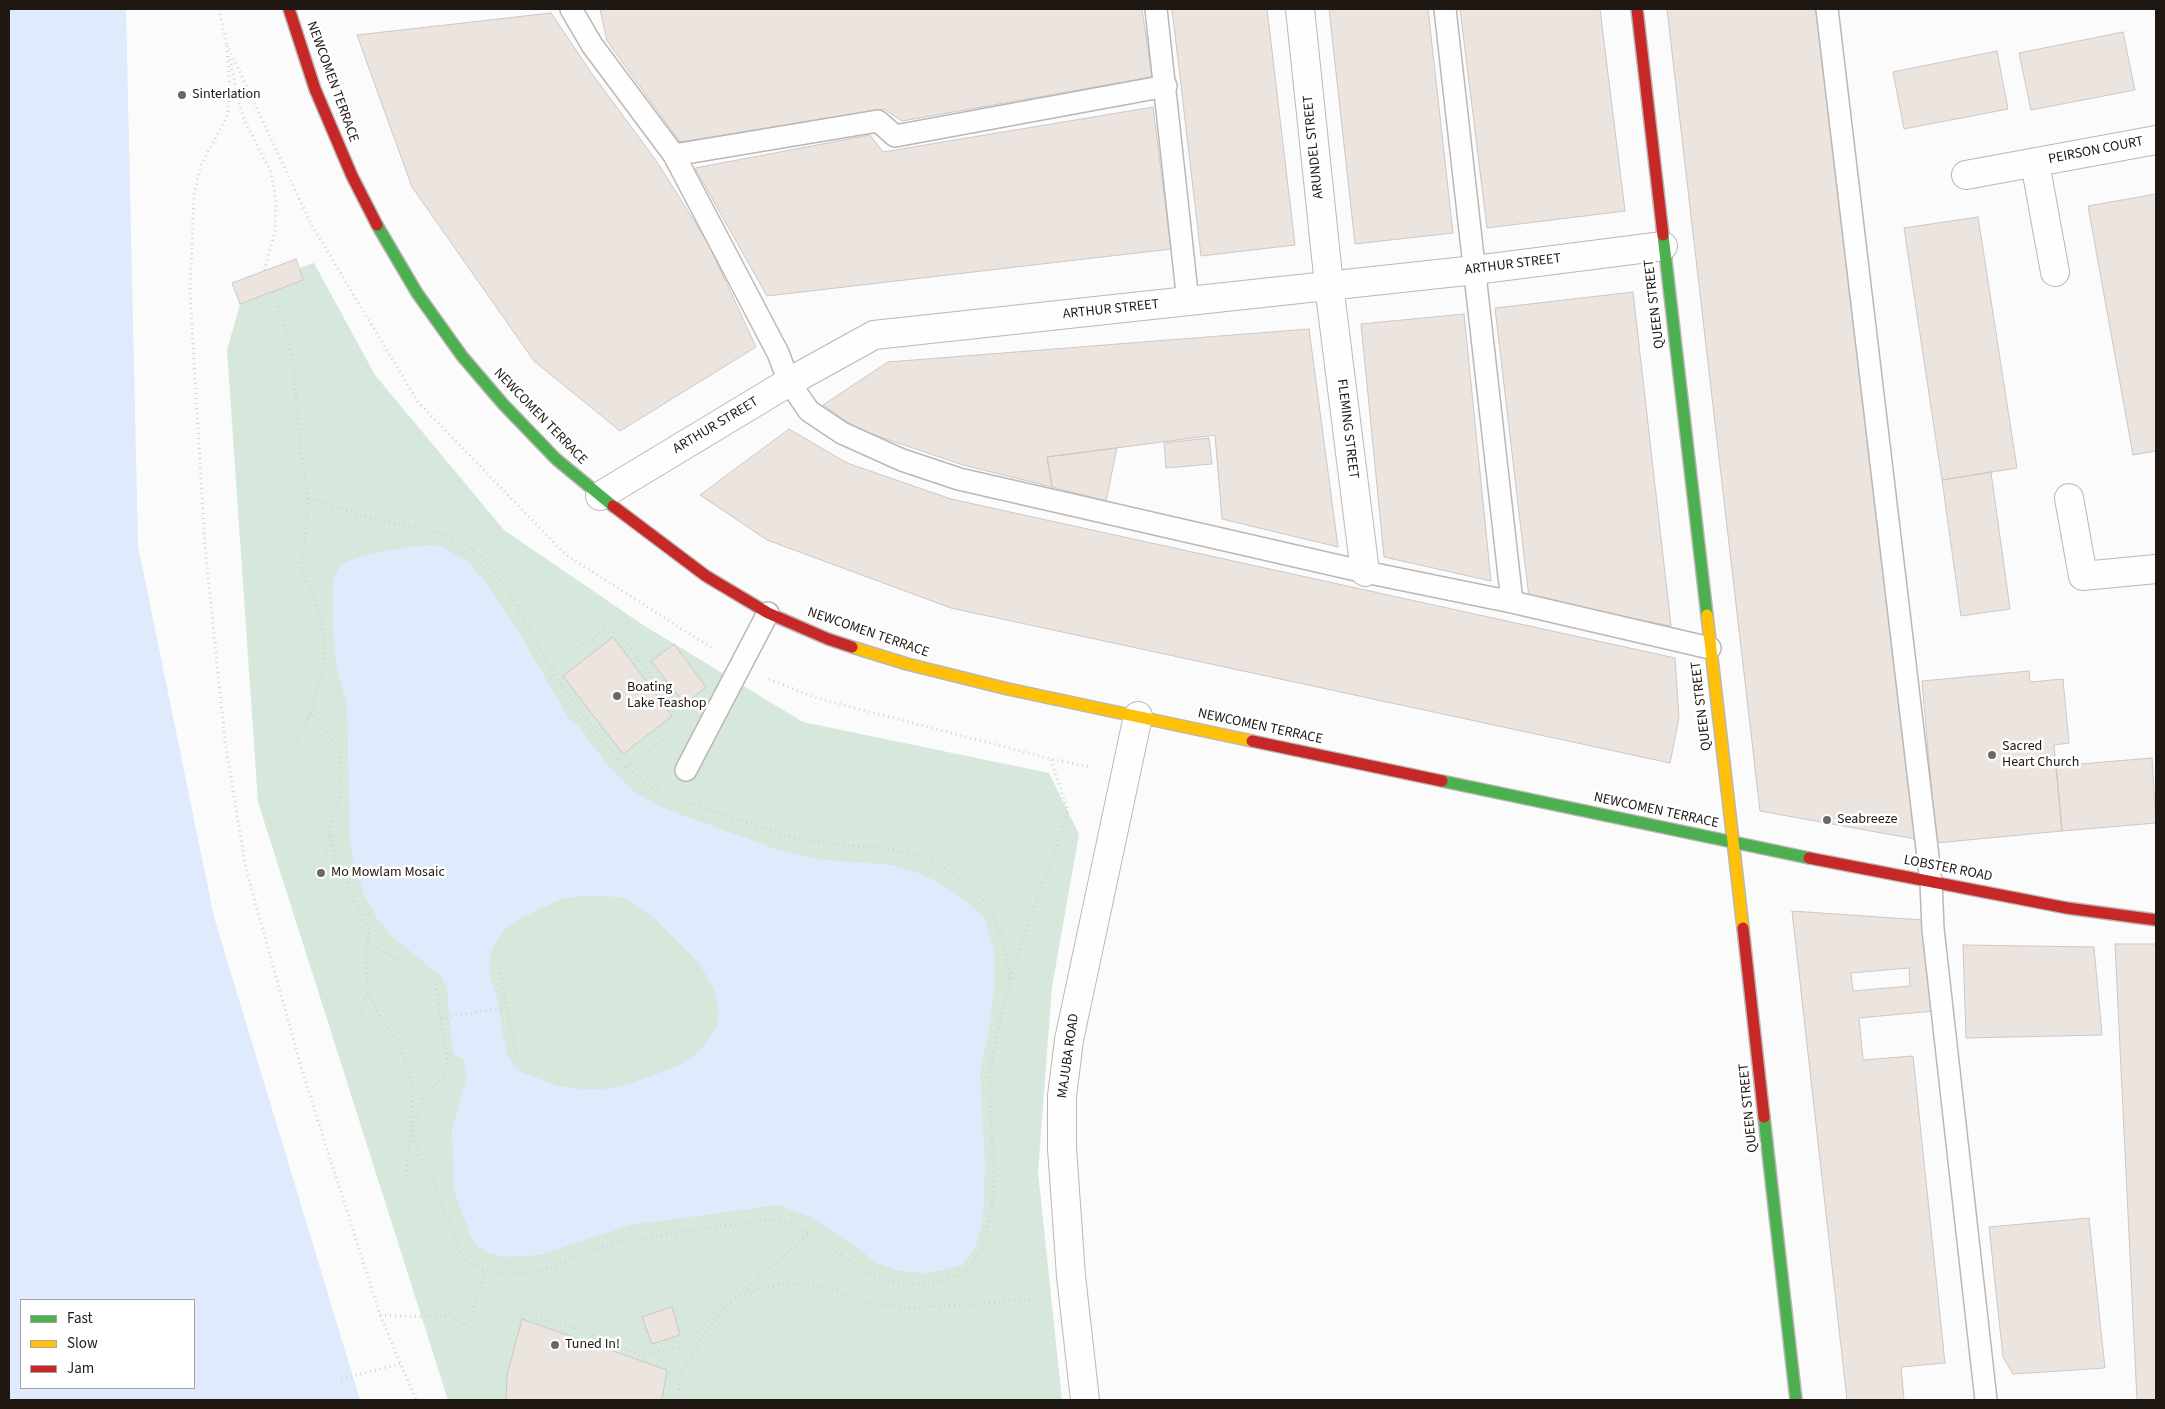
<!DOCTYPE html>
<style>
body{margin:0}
#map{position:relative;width:2165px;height:1409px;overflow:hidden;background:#fbfbfb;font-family:"Source Sans 3",sans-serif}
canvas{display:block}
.frame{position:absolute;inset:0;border:10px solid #1f1712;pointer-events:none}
.legend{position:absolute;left:20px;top:1299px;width:175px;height:90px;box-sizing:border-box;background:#fff;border:1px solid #a5a2a0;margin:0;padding:6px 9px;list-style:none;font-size:15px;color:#1f1712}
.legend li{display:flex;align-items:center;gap:10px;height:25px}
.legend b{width:25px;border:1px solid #a5a2a0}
</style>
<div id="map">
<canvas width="2165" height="1409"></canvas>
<div class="frame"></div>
<ul class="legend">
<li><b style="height:6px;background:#4caf50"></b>Fast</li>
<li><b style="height:6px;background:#ffc107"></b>Slow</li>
<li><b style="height:6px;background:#c62828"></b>Jam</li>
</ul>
</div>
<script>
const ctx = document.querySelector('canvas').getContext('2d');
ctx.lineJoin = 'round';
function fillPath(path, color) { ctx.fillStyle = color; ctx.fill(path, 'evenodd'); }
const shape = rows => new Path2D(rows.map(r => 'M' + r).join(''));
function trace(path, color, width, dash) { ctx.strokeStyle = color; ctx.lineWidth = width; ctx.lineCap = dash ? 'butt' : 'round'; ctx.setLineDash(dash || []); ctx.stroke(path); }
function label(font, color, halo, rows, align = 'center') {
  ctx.font = font + ' "Source Sans 3",sans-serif'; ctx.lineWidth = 5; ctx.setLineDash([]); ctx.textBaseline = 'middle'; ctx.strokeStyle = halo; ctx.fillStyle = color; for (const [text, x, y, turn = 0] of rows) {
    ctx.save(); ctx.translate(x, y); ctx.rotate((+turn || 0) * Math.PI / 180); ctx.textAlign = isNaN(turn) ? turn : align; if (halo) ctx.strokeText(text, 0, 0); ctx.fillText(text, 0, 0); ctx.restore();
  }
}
const green = shape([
 [314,263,375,375,504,530,643,625,803,722,1049,773,1079,834,1052,987,1038,1172,1062,1400,448,1400,258,802,227,350,240,304,303,280,299,268]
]);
const water = shape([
 [9,9,126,9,138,546,214,917,360,1400,9,1400],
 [21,1300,194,1300,194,1388,21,1388],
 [435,545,447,549,468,562,484,580,525,643,570,720,580,728,606,763,634,791,658,806,781,851,824,860,893,865,918,873,942,884,965,900,985,919,994,951,994,989,990,1024,980,1073,985,1166,983,1222,976,1246,963,1264,945,1270,926,1273,899,1271,876,1262,847,1241,808,1216,778,1205,631,1225,540,1255,503,1257,486,1252,477,1246,469,1232,454,1190,452,1130,467,1077,464,1060,454,1055,452,1049,447,989,441,976,394,938,378,920,364,895,353,861,350,841,347,704,337,670,333,630,333,581,339,567,349,561,372,554,407,547],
 [582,896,622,897,651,915,697,961,712,985,719,1008,717,1028,701,1050,680,1065,630,1084,603,1089,582,1089,558,1086,521,1072,511,1062,506,1051,496,993,490,977,489,958,495,943,508,926,526,916,561,899]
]);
const building = shape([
 [600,9,1142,9,1152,77,902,121,884,109,680,142,607,41,600,9],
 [1172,9,1267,9,1295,245,1201,256,1172,9],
 [1329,9,1428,9,1453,233,1355,244,1329,9],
 [1460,9,1600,9,1625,211,1487,228,1460,9],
 [1667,9,1820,9,1915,839,1760,811,1667,9],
 [551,13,590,71,657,162,708,243,756,347,620,431,534,361,412,187,357,35,551,13],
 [2123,32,2135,90,2031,110,2019,53,2123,32],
 [1997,51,2008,109,1904,129,1893,72,1997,51],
 [1153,107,1171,249,767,296,695,168,870,135,883,152,1153,107],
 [2156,194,2156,451,2133,455,2088,206,2156,194],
 [1978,217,2017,468,1942,480,1904,228,1978,217],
 [296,259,303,280,240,304,232,283,296,259],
 [1633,292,1671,626,1529,598,1495,308,1633,292],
 [1464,314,1491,581,1384,557,1361,324,1464,314],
 [1309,329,1338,547,1222,519,1215,435,1047,457,1052,487,963,465,857,429,823,405,888,362,1309,329],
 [789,429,847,463,951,499,1675,658,1679,718,1670,763,951,608,767,540,700,495,789,429],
 [1209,438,1212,464,1166,468,1164,443,1209,438],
 [1117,448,1106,501,1052,487,1047,457,1117,448],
 [1991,472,2010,609,1961,616,1942,480,1991,472],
 [613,637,672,716,623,754,563,676,613,637],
 [674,644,706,687,685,704,651,661,674,644],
 [2029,671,2030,682,2063,679,2069,743,2054,745,2062,831,1936,843,1922,681,2029,671],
 [2152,758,2156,823,2062,831,2056,766,2152,758],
 [1792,911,1923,920,1934,1011,1859,1018,1863,1060,1913,1056,1945,1363,1901,1367,1904,1400,1847,1400,1792,911],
 [1909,968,1910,986,1853,991,1851,973,1909,968],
 [2115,944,2156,944,2156,1400,2137,1400,2115,944],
 [1963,945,2094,947,2102,1035,1966,1038,1963,945],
 [2089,1218,2105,1368,2013,1374,2003,1357,1989,1227,2089,1218],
 [672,1307,680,1335,652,1344,642,1317,672,1307],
 [522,1319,667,1370,662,1400,506,1400,507,1375,522,1319]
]);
const path = shape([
 [219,9,227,46],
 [227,46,230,91,227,117,201,165,194,193,190,292,205,547,225,741,246,869,302,1070,380,1315,416,1400],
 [229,49,311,224,418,402,565,554,713,649],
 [230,59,239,104,246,124,271,172,276,201,275,231,264,271],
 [272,292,286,330,293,360,300,446,308,498,306,530,301,568,314,598,325,637,322,674,311,711,341,755,341,788,330,831,335,858,369,930,366,961,368,993,380,1016,398,1040,413,1083,411,1127,419,1156,433,1179,460,1254,470,1264,486,1270,501,1273,537,1272,598,1249,628,1240,771,1219,787,1223,817,1238,867,1272,885,1280,899,1283,932,1283,958,1276,968,1268,982,1249,992,1207,994,1178,989,1076,998,1030,1010,979,1001,936,990,908,971,886,939,864,917,856,887,848,843,845,795,838,689,803],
 [308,498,373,519,397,525,421,526,455,538,481,556,505,585,550,668,580,713,608,748,626,767,647,784,660,791],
 [550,668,603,631,619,633,678,712],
 [769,679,813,697,1051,759,1091,767],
 [297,742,311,712],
 [626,767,666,737],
 [325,860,330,834],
 [368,943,435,981,448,1066,444,1077,425,1094,413,1123],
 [499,968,516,1054],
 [1010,978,1068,811,1051,760],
 [441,1018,507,1007],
 [356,1023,368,994],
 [406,1176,411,1129],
 [735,1298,810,1234],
 [380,1315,430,1317,451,1314,462,1325,466,1324,472,1316,486,1270],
 [531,1315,581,1330,639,1355,679,1348,724,1307],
 [341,1379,400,1364],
 [677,1400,681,1372,703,1337,731,1301,760,1289,791,1283,831,1288,866,1302,901,1308,968,1305,1038,1298]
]);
const lane = shape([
 [571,9,592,45,674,155,778,353,789,382,809,411,842,433,902,460,959,479,1365,572,1512,602,1710,648],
 [1156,9,1188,302],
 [1445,9,1512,602],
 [1827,9,1931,882,1933,929,1986,1400],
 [674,155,878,121,895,136,1166,86],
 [686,770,768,613]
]);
const street = shape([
 [1300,9,1329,285,1365,572],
 [2035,163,2055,272],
 [1966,175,2156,140],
 [600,496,789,382,874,335,1475,270,1663,246],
 [2069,498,2083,576,2156,569],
 [1085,1400,1071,1276,1062,1148,1062,1096,1069,1040,1138,716]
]);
const fast = shape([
 [377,225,417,293,462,356,503,404,556,459,613,506],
 [1663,235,1707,615],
 [1442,781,1809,858],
 [1764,1117,1796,1400]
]);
const slow = shape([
 [1707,615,1743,928],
 [852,647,907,664,1008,689,1252,741]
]);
const jam = shape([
 [289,9,315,89,352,176,377,225],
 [1637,9,1663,235],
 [613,506,706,576,768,613,828,639,852,647],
 [1252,741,1442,781],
 [1809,858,2067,908,2156,920],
 [1743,928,1764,1117]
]);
const markers = [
 [182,95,5,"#6c6764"],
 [617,696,5,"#6c6764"],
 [1992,755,5,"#6c6764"],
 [1827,820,5,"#6c6764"],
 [321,873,5,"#6c6764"],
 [555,1345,5,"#6c6764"]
];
const streetNames = [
 ["NEWCOMEN TERRACE",332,82,70],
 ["ARUNDEL STREET",1314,147,-96],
 ["PEIRSON COURT",2096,151,-11],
 ["ARTHUR STREET",1513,265,-7],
 ["QUEEN STREET",1655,304,-97],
 ["ARTHUR STREET",1111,310,-6],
 ["NEWCOMEN TERRACE",540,417,46],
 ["ARTHUR STREET",716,426,-31],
 ["FLEMING STREET",1347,429,83],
 ["NEWCOMEN TERRACE",868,633,19],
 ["QUEEN STREET",1702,706,-97],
 ["NEWCOMEN TERRACE",1260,727,12],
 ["NEWCOMEN TERRACE",1656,811,12],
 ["LOBSTER ROAD",1948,869,11],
 ["MAJUBA ROAD",1069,1056,-82],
 ["QUEEN STREET",1749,1108,-96]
];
const poiNames = [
 ["Sinterlation",192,95],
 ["Boating",627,688],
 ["Lake Teashop",627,704],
 ["Sacred",2002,747],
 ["Heart Church",2002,763],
 ["Seabreeze",1837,820],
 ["Mo Mowlam Mosaic",331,873],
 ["Tuned In!",565,1345]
];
fillPath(green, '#d6e7db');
fillPath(water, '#dfeafc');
fillPath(building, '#ebe4df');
trace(building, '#cdc8c6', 1);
trace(lane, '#bbb7b4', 24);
trace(street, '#bbb7b4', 30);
trace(fast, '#bbb7b4', 14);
trace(slow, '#bbb7b4', 14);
trace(jam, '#bbb7b4', 14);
trace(path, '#d4d3d3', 3, [1, 4]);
trace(lane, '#fefefe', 21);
trace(street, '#fefefe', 28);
trace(fast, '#4caf50', 11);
trace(slow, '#ffc107', 11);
trace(jam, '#c62828', 11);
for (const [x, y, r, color] of markers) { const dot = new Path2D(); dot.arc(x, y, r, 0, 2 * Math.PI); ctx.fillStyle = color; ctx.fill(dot); trace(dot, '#fff', 2); }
label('14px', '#1f1712', '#fff', streetNames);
label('14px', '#1f1712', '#fff', poiNames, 'left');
</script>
